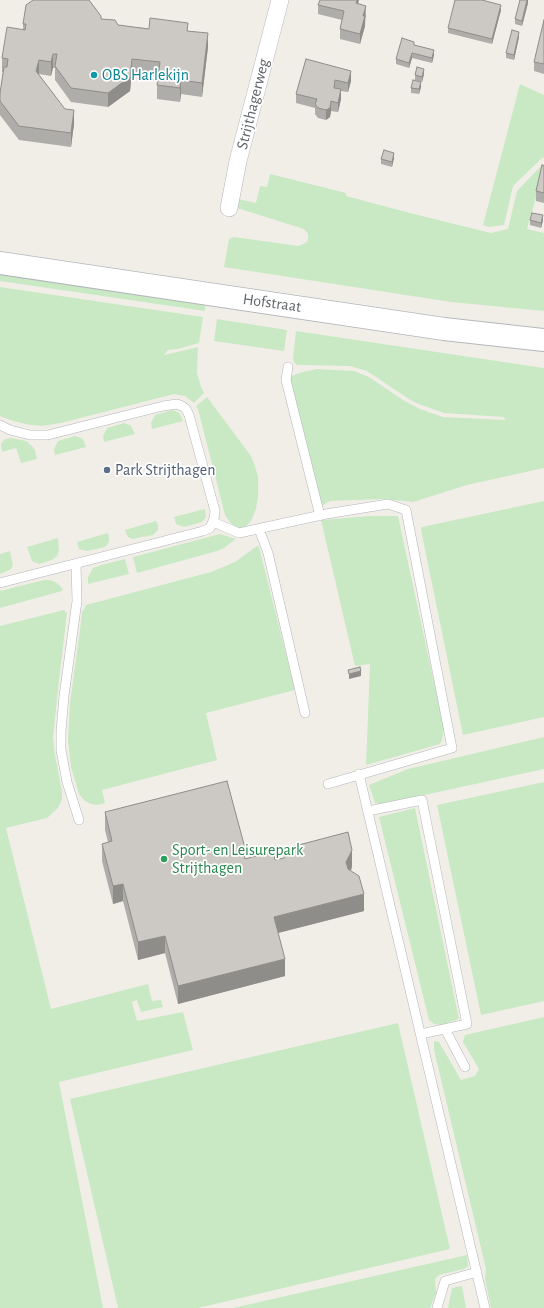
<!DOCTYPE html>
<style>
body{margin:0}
canvas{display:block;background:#f1eee8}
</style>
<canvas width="544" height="1308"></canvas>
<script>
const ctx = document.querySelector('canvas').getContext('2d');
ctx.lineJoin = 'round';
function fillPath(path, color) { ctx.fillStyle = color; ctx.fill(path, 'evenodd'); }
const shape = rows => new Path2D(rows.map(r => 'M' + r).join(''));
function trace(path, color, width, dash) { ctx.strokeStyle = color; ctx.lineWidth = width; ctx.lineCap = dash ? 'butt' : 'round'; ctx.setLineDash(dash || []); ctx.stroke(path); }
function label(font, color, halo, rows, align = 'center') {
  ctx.font = font + ' "Alegreya Sans",sans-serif'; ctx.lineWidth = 3.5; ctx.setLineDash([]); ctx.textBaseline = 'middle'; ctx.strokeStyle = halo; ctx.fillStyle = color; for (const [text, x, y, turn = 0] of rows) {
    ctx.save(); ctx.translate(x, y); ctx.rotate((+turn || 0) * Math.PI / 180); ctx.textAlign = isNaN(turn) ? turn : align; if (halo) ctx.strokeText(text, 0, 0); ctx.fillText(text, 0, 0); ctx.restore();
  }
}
const green = shape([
 [520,84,544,95,544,158,542,158,513,186,504,225,489,227,483,225],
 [543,164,544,164,544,169,527,229,544,233,544,311,451,302,224,267,229,239,234,237,299,246,307,242,308,239,308,234,304,229,237,208,234,198,256,203,260,186,267,187,270,174,346,193,346,196,410,213,491,233,508,229,517,191],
 [0,275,82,286,205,304,205,311,0,281],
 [0,287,203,317,199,343,178,349,168,350,164,355,198,347,197,373,201,387,204,393,194,403,185,396,174,394,61,423,41,426,25,424,10,420,0,416],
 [217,319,287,330,284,351,214,341],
 [296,331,544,368,544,468,467,485,413,502,382,499,330,501,321,506,289,377,302,372,317,369,354,371,369,377,403,400,420,409,443,417,506,420,503,417,444,413,416,403,409,399,367,371,350,366,297,365,294,362,293,358],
 [207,397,251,456,255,466,258,477,258,497,256,509,251,521,245,528,238,528,234,526,230,522,225,515,198,409,196,406],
 [172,410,178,412,181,416,183,421,152,429,151,423,155,415],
 [124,423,131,426,135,434,104,442,103,436,107,428],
 [75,436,83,439,86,447,55,455,54,449,58,441],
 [11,438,26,441,31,445,35,450,37,459,21,463,16,448,2,452,1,444,3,441,6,439],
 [544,501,544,717,463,735,421,530,422,527],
 [205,509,206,517,202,522,184,527,176,524,174,517],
 [370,516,398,516,444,729,442,740,440,744,366,765,370,664,355,666,321,520],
 [156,521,158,525,158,530,153,535,132,539,128,537,126,533,125,530],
 [108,533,109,537,109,542,105,547,87,551,79,549,78,546,77,542],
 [220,534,236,539,224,548,217,551,137,573,133,557],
 [58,538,59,551,57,556,52,560,39,564,32,561,27,547],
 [257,546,259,547,295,690,206,713,217,760,102,790,105,803,97,805,91,804,85,801,79,794,71,767,68,741,70,703,81,622,82,613,86,605,211,572,235,562],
 [10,551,13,565,10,570,0,574,0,554],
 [125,559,129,574,88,584,88,577,93,568,101,565],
 [44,580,50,580,57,583,63,589,62,591,0,608,0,591],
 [64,610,67,613,58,689,53,738,55,755,62,792,62,799,58,808,47,818,6,828,51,1009,148,984,152,1001,161,1000,163,1007,141,1012,137,1000,132,1002,137,1021,183,1012,193,1050,59,1082,103,1308,0,1308,0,626],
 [544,737,544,769,383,804,375,803,369,785,408,769],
 [544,782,544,1001,481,1015,437,805],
 [415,808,459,1019,441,1025,434,1024,429,1020,379,817],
 [544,1017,544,1308,491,1308,485,1279,486,1269,434,1050,434,1041,439,1042,461,1080,475,1076,479,1069,463,1042,465,1035],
 [398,1023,450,1249,198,1308,118,1308,70,1099],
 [467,1255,468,1266,464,1269,439,1275,435,1279,436,1293,430,1308,233,1308],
 [462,1286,466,1308,448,1308,452,1288]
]);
const service = shape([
 [288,367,286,380,320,516],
 [0,425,10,430,30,435,48,435,163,406,177,404,182,406,186,409,189,415,215,511,214,519,210,528,203,531,0,583],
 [213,522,239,533,326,514,388,504,406,510,452,748,328,784],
 [259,529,268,553,305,713],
 [76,564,77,601,64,696,61,731,61,750,67,782,79,820],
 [359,774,485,1308],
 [368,811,422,800,467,1024,421,1034],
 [445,1029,465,1067],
 [437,1308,445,1281,477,1272]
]);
const minor = shape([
 [229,208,238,161,280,0]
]);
const secondary = shape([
 [0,263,444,329,544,340]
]);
const wall = shape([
 [528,0,528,3,522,26,515,24,515,19],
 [358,4,366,15,365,19,365,26,360,44,340,39,340,29,342,20,318,14,318,5],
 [501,10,492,44,448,33,448,28],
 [101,19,118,25,149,29,188,31,208,47,202,97,181,94,180,102,157,99,157,85,158,76,132,73,130,91,108,107,71,102,55,80,55,68,53,68,51,76,39,74,39,75,74,124,71,147,19,140,0,115,0,93,3,72,2,72,2,58,23,30,23,24],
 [544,20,544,74,534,71,534,62],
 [519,37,514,60,506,58,506,53],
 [414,45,434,55,432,63,412,58,409,68,396,64,396,59],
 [306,59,351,81,348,92,341,91,341,99,338,112,331,111,330,117,326,120,318,118,315,114,315,108,296,103,296,94],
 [424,74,422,82,415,80,415,75],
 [421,87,419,94,411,93,411,88],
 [394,158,392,167,381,164,381,159],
 [544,166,544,203,536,201,536,191],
 [530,220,543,220,541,228,530,225],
 [105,812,245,859,275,860,352,867,351,871,364,911,278,933,285,976,178,1004,165,953,138,960,123,901,113,904,102,861,102,844,108,842,105,830]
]);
const shadedWall = shape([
 [357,0,359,0,356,13,356,3],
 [527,0,528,0,528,3,522,26,522,21],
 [501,5,501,10,492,44,492,39],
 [366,6,365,26,360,44,360,34,363,16],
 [519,32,519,37,514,60,514,55],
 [208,33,208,47,202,97,202,83],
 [434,50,434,55,432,63,432,58],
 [412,53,412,58,409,68,409,63],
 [53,54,53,68,51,76,51,62],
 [132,59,132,73,130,91,108,107,108,93],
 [39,60,39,74,36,85,36,71],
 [424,69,424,74,422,82,422,77],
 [351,71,351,81,348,92,348,83],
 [181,80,181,94,180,102,180,88],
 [421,82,421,87,419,94,419,89],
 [341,89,341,99,338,112,338,103],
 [331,101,331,111,330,117,326,120,326,110],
 [74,110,74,124,71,147,71,133],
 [394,153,394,158,392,167,392,162],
 [543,215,543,220,541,228,541,223],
 [361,671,361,676,349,679,349,674],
 [242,848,245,848,245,865],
 [352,850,352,867,346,879,346,862],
 [123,884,123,901,113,904,113,886],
 [364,894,364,911,274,934,274,917],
 [165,936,165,953,138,960,138,942],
 [285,959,285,976,178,1004,178,986]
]);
const building = shape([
 [33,0,89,0,101,16,101,19,115,20,118,25,149,29,150,18,188,23,187,31,208,33,202,83,181,80,180,88,157,85,160,62,132,59,130,77,108,93,71,88,55,66,57,54,53,54,51,62,39,60,36,71,65,109,74,110,71,133,19,126,0,101,0,93,4,67,7,67,8,59,2,58,7,27,25,30,26,24,23,24,26,5,33,0],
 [320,0,357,0,356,3,366,6,363,16,365,16,360,34,340,29,344,11,318,5,320,0],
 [455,0,482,0,501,5,492,39,448,28,455,0],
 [520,0,527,0,522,21,515,19,520,0],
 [544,20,544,64,534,62,544,20],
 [512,30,519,32,514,55,506,53,512,30],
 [402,38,414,42,414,45,434,50,432,58,412,53,409,63,396,59,402,38],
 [306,59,351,71,348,83,335,80,334,88,341,89,338,103,331,101,330,108,326,110,318,108,315,104,317,99,296,94,306,59],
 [417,67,424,69,422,77,415,75,417,67],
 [413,80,421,82,419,89,411,88,413,80],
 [384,150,394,153,392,162,381,159,384,150],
 [542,165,544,166,544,193,536,191,542,165],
 [532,213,543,215,541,223,530,220,532,213],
 [360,667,361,671,349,674,348,670,360,667],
 [227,781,245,848,242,848,245,859,273,851,275,860,284,858,291,847,348,832,352,850,346,862,348,869,359,876,364,894,274,917,285,959,178,986,165,936,138,942,123,884,113,886,102,844,112,841,105,812,227,781]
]);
const markers = [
 [94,75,4,"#0f9aa8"],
 [107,470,4,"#5c6f8a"],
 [164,859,4,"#2e9e5b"]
];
const cultureNames = [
 ["OBS Harlekijn",102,75]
];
const streetNames = [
 ["Strijthagerweg",253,104,-76],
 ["Hofstraat",272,303,8]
];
const serviceNames = [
 ["Park Strijthagen",115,470]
];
const leisureNames = [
 ["Sport- en Leisurepark",172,850],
 ["Strijthagen",172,868]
];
fillPath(green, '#c9e9c4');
trace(service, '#b3b6ba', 10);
trace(minor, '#b3b6ba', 18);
trace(secondary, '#b4b8bc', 24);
trace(service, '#fff', 9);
trace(minor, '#fff', 17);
trace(secondary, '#fff', 22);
fillPath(wall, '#afada9');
fillPath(shadedWall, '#8f8d89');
fillPath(building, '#ccc9c4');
trace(building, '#8f8d89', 1);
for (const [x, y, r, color] of markers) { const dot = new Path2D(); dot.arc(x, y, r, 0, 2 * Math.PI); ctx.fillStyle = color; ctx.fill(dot); trace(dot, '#fff', 1.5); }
label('16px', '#0d838f', '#fff', cultureNames, 'left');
label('16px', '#5f6468', '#fff', streetNames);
label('16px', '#4e5e75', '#fff', serviceNames, 'left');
label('16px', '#27864d', '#fff', leisureNames, 'left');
</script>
